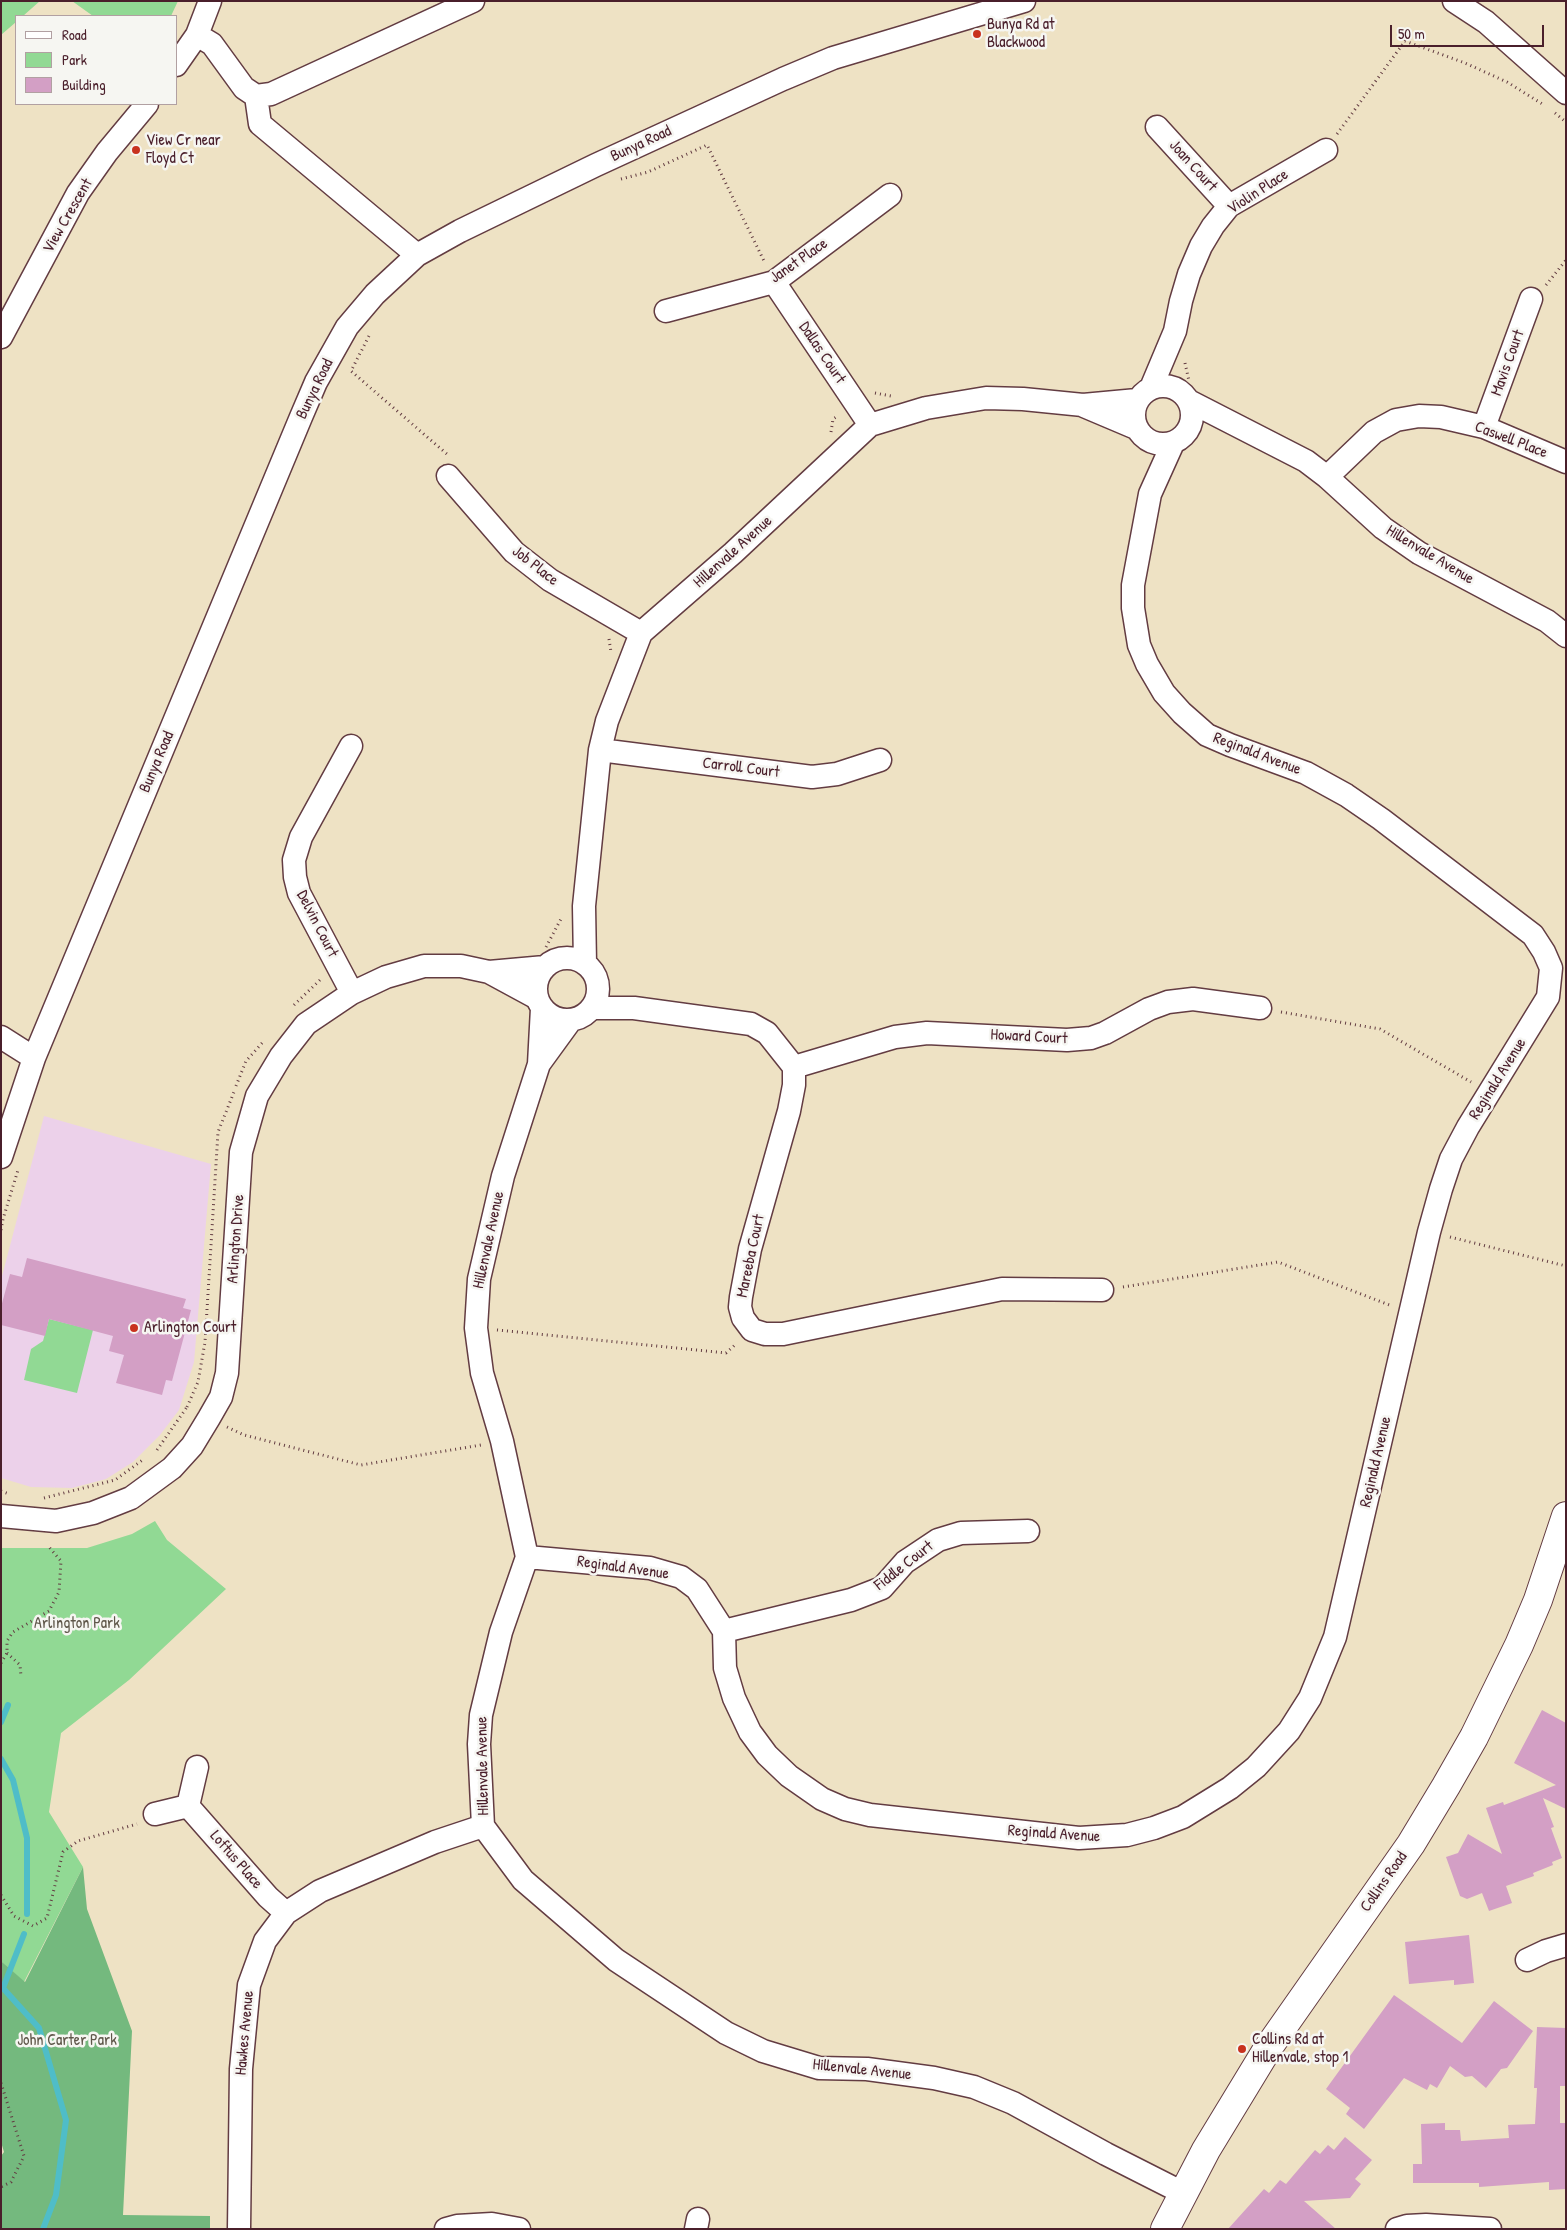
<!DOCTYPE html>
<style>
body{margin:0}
#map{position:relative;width:1567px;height:2230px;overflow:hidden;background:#eee2c4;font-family:"Patrick Hand",sans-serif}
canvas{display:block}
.frame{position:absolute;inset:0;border:2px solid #4a1f2b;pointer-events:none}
.legend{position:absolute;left:15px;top:15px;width:162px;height:90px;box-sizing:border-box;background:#f6f6f2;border:1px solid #b1a0a2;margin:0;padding:6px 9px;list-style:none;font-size:15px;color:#4a1f2b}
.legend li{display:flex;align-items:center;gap:10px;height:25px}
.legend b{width:25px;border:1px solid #b1a0a2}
.scale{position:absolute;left:1390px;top:25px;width:154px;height:22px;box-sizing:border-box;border:2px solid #4a1f2b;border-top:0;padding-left:6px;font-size:15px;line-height:18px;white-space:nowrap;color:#4a1f2b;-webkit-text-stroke:4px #f6f6f2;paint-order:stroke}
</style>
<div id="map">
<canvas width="1567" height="2230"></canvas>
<div class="frame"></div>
<ul class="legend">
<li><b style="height:6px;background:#fff"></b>Road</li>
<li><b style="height:14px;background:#91d994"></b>Park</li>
<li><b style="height:14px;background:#d39fc5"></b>Building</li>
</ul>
<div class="scale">50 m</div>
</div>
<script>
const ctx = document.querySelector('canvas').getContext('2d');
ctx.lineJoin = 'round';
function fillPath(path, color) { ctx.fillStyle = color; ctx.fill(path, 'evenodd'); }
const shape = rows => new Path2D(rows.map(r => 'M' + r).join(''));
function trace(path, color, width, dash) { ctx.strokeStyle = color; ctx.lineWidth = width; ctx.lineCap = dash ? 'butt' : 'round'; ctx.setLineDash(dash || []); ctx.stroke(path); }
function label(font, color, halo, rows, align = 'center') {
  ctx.font = font + ' "Patrick Hand",sans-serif'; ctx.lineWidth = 5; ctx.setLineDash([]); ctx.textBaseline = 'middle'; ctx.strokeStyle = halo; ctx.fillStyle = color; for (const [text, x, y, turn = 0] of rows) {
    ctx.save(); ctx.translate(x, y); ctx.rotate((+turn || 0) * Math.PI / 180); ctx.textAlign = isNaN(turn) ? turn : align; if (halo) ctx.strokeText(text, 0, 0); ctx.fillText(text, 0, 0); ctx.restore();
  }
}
const built = shape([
 [44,1116,211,1164,194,1362,179,1410,160,1435,133,1462,106,1479,72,1488,31,1487,1,1478,1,1280]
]);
const green = shape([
 [1,1,40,1,23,16,16,16,16,22,1,35],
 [72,1,178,1,171,16,93,16],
 [49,1319,93,1330,77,1393,24,1380,31,1349,43,1341],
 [155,1521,167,1540,226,1589,129,1680,61,1733,49,1812,83,1867,24,1982,1,1961,1,1548,87,1548,132,1534]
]);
const forest = shape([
 [83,1867,87,1909,132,2031,123,2215,210,2216,210,2229,1,2229,1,2156,4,2152,1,2142,1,1961,25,1982]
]);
const stream = shape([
 [1,1722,8,1705],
 [1,1759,13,1780,27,1838,27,1914],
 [1,1986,39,2028,66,2120,56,2195,43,2229],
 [3,1988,24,1934]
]);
const building = shape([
 [27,1258,186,1299,183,1308,191,1310,172,1381,166,1380,162,1395,116,1383,124,1355,109,1351,113,1336,49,1319,45,1336,1,1325,1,1307,10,1274,22,1277],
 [1542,1710,1566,1723,1566,1809,1543,1798,1554,1827,1551,1828,1562,1858,1552,1862,1553,1865,1533,1873,1534,1876,1506,1886,1512,1903,1489,1911,1482,1893,1467,1899,1460,1896,1446,1857,1458,1853,1468,1834,1502,1854,1486,1808,1503,1802,1504,1805,1556,1785,1514,1763],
 [1469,1935,1474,1983,1454,1985,1454,1980,1409,1984,1405,1942],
 [1394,1995,1462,2043,1494,2001,1533,2031,1507,2068,1501,2069,1486,2088,1472,2076,1465,2077,1450,2066,1437,2088,1430,2084,1427,2090,1404,2078,1364,2129,1346,2114,1350,2108,1326,2089],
 [1537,2027,1566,2028,1566,2086,1560,2086,1560,2123,1566,2123,1566,2189,1549,2190,1549,2182,1479,2187,1479,2183,1413,2183,1413,2164,1422,2164,1421,2124,1445,2123,1445,2130,1460,2130,1461,2141,1509,2138,1508,2125,1535,2124,1537,2088,1534,2088],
 [1345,2137,1372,2160,1355,2179,1361,2184,1350,2198,1304,2201,1336,2229,1228,2229,1264,2189,1269,2193,1280,2180,1286,2184,1315,2150,1320,2154,1328,2145,1334,2150]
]);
const path = shape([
 [1555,113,1566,122],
 [1337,134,1405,41,1465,63,1507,82,1544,105],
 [621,179,648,172,707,145,765,263],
 [1546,285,1566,260],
 [369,336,351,371,448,455],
 [1185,363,1189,381],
 [875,393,891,396],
 [831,432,833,419,838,416],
 [609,639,611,652],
 [546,947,562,917],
 [294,1005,321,979],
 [1281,1012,1380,1029,1471,1082],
 [236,1086,246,1061,264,1041],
 [1,1230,3,1219,18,1170],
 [1450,1237,1566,1266],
 [1123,1287,1278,1262,1392,1306],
 [497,1330,726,1353,736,1344],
 [187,1407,198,1382,205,1342,218,1132,234,1092],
 [227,1427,244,1435,361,1465,481,1445],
 [157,1450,187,1407,188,1408],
 [1,1491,9,1494],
 [44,1498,115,1480,144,1459],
 [7,1653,20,1665,21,1676],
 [1,1663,7,1653,7,1641,13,1632,49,1611,59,1592,61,1561,49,1547],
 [1,1895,14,1916,33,1926,47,1918,63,1852,78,1841,137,1824],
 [1,2083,24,2156,11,2182,1,2187]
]);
const minor = shape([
 [1454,1,1486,22,1566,93],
 [197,35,212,44,244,88,256,96,260,124,417,255],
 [176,65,197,35,210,1],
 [256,96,271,94,473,1],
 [1157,127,1229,206],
 [774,282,870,425],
 [666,311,774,282,890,195],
 [1,337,78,193,107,152,147,104],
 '1134 415a29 29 0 1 1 58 0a29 29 0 1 1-58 0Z',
 [1151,388,1175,331,1181,301,1189,274,1201,246,1213,226,1229,206,1326,150],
 [1189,401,1306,461,1327,477,1383,528,1419,553,1547,621,1566,636],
 [1084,406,1136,428],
 [1484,427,1531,299],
 [448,476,514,552,550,580,641,633],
 [1327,477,1374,432,1396,420,1419,416,1441,417,1484,427,1566,462],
 [351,746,301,837,294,860,295,877,299,893,352,993],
 [600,750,812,777,837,774,880,760],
 '536 989a31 31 0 1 1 62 0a31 31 0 1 1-62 0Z',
 [585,964,584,906,600,750,607,721,641,633,733,553,870,425,926,408,986,398,1023,399,1083,405,1137,400],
 [489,972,545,967],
 [542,1008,539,1064,503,1176,479,1279,476,1328,482,1373,502,1441,527,1557,501,1632,481,1715,479,1744,483,1826,523,1880,616,1960,726,2033,763,2051,819,2068,867,2069,934,2078,974,2087,1013,2103,1106,2154,1183,2193],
 [592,1008,634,1008,751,1024,767,1033,794,1067,794,1085,789,1111,750,1249,741,1297,740,1307,743,1318,752,1330,765,1334,783,1334,1002,1289,1102,1290],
 [1,1037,34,1058],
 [539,1064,571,1020],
 [794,1067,895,1037,927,1033,1067,1040,1091,1038,1105,1033,1149,1009,1168,1002,1193,999,1260,1008],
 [1,1157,34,1058,301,417,316,382,347,327,375,294,417,255,460,231,596,165,783,79,833,58,1024,1],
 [1,1516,56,1521,93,1513,131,1498,172,1468,192,1446,209,1418,221,1397,227,1373,241,1152,257,1096,281,1056,306,1024,352,993,386,977,424,966,461,966,489,972,537,998],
 [527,1557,650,1568,681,1577,697,1589,724,1631,725,1668,734,1698,750,1732,767,1755,789,1776,822,1799,845,1809,870,1815,1079,1838,1127,1835,1154,1828,1183,1817,1230,1788,1256,1767,1289,1731,1310,1698,1335,1637,1429,1232,1441,1189,1451,1159,1468,1127,1548,997,1551,968,1544,952,1533,935,1381,819,1346,795,1306,773,1230,745,1207,735,1182,713,1164,693,1147,664,1139,645,1133,608,1133,585,1150,494,1173,443],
 [724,1631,851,1600,882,1588,905,1562,938,1540,961,1533,1028,1531],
 [188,1806,268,1897,286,1913],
 [155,1814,188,1806,197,1767],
 [1527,1960,1546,1951,1566,1945],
 [239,2229,241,2069,249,1985,265,1941,286,1913,320,1891,435,1842,483,1826],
 [446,2229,457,2226,492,2224,519,2229],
 [696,2229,698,2219],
 [1397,2229,1407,2226,1426,2225,1490,2229]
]);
const major = shape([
 [1165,2229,1206,2150,1268,2048,1411,1844,1446,1786,1474,1737,1519,1645,1538,1600,1566,1516]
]);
const markers = [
 [977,34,5,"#c8321e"],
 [136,150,5,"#c8321e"],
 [134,1328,5,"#c8321e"],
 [1242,2049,5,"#c8321e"]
];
const poiNames = [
 ["Bunya Rd at",987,25],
 ["Blackwood",987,43],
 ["View Cr near",146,141],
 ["Floyd Ct",146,159],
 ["Arlington Court",144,1328],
 ["Collins Rd at",1252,2040],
 ["Hillenvale, stop 1",1252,2058]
];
const streetNames = [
 ["Bunya Road",641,144,-25],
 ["Joan Court",1193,166,48],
 ["Violin Place",1258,192,-33],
 ["View Crescent",68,216,-60],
 ["Janet Place",799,261,-35],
 ["Dallas Court",822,353,56],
 ["Mavis Court",1508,363,-70],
 ["Bunya Road",315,389,-64],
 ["Caswell Place",1511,440,21],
 ["Hillenvale Avenue",733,552,-42],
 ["Hillenvale Avenue",1430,555,31],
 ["Job Place",535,566,38],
 ["Reginald Avenue",1257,754,21],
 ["Bunya Road",157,762,-67],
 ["Carroll Court",741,768,7],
 ["Delvin Court",317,924,63],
 ["Howard Court",1029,1037,3],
 ["Reginald Avenue",1498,1079,-58],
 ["Arlington Drive",236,1239,-86],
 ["Hillenvale Avenue",489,1240,-78],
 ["Mareeba Court",751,1256,-78],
 ["Reginald Avenue",1376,1462,-77],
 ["Fiddle Court",904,1566,-38],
 ["Reginald Avenue",623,1568,8],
 ["Hillenvale Avenue",483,1766,-91],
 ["Reginald Avenue",1054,1834,4],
 ["Loftus Place",236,1860,49],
 ["Collins Road",1384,1882,-55],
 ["Hawkes Avenue",245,2033,-85],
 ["Hillenvale Avenue",862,2070,6]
];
const parkNames = [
 ["Arlington Park",77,1624],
 ["John Carter Park",67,2041]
];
fillPath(built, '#ecd1ea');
fillPath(green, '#91d994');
fillPath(forest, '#74b97e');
trace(stream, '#4fbdc8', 6);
fillPath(building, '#d39fc5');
trace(minor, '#633c42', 25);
trace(major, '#633c42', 30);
trace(path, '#633c42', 3, [1, 4]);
trace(minor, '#fff', 22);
trace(major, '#fff', 28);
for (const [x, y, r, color] of markers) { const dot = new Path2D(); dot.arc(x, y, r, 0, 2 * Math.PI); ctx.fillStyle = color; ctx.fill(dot); trace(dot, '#f6f6f2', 2); }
label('16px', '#4a1f2b', '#f6f6f2', poiNames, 'left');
label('16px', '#4a1f2b', '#f6f6f2', streetNames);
label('16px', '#5f574a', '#f6f6f2', parkNames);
</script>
